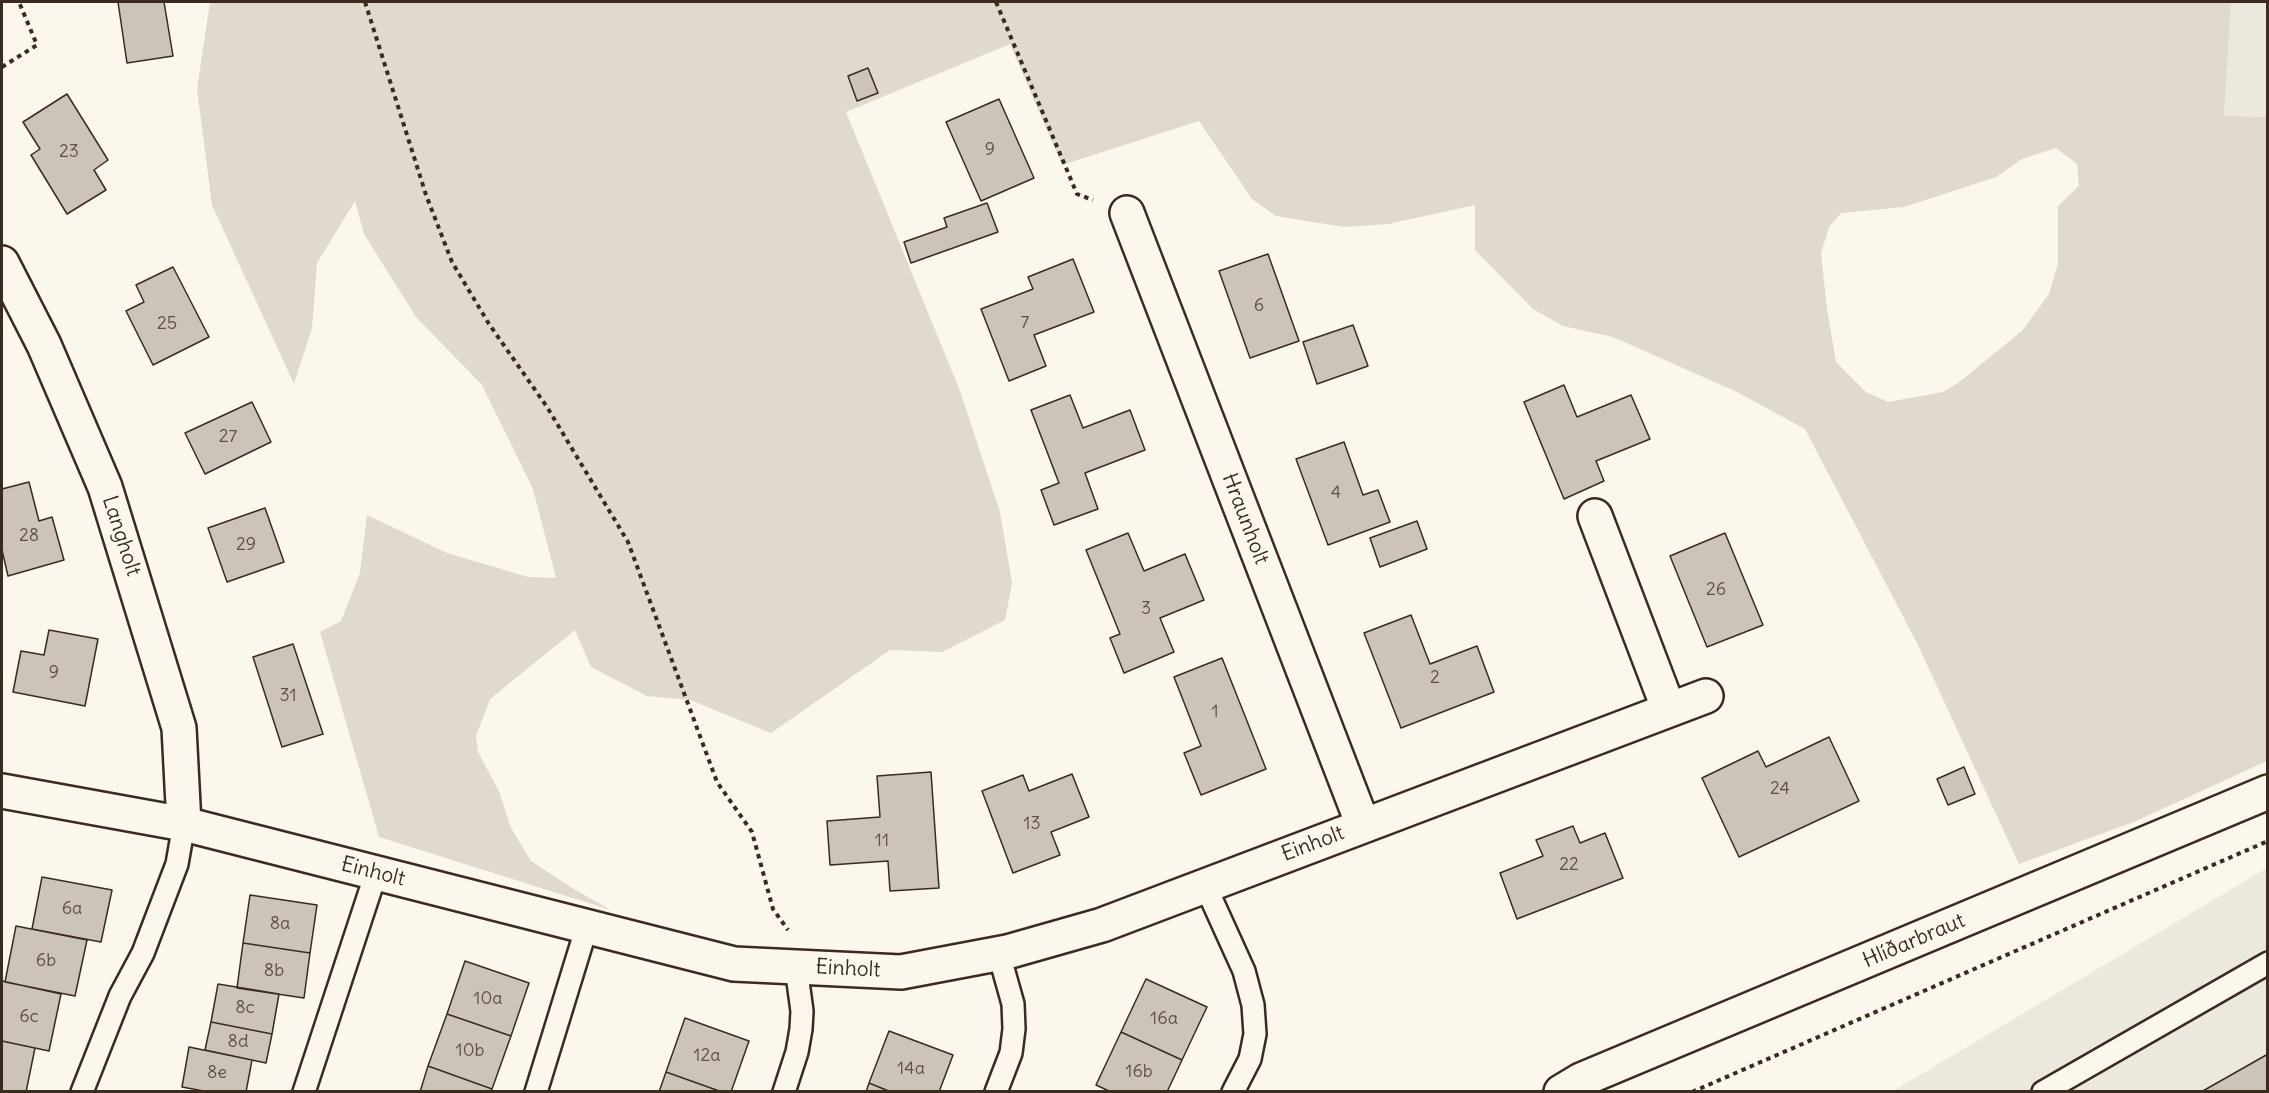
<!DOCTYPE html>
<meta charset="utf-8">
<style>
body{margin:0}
#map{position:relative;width:2269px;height:1093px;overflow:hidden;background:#fbf7ec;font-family:Delius,sans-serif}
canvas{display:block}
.frame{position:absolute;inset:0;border:3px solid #3b2a1e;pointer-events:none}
</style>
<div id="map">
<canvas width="2269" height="1093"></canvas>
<div class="frame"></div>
</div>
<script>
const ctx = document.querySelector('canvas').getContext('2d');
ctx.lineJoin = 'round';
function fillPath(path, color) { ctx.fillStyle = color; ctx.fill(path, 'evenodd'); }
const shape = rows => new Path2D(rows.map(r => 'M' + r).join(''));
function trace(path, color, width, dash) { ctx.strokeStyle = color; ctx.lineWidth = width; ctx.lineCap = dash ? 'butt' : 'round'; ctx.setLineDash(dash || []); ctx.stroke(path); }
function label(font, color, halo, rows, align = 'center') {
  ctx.font = font + ' Delius,sans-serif'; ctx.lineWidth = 4.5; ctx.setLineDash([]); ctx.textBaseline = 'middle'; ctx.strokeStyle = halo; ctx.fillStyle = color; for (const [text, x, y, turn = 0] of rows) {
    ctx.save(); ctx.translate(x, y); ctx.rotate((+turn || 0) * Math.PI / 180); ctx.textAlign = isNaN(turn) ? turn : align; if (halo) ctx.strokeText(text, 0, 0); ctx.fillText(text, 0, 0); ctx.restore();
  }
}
const built = shape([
 [2231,2,2267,2,2267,117,2224,116],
 [2267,868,2267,1091,1893,1091]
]);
const green = shape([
 [210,2,2231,2,2224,116,2268,117,2267,761,2136,821,2019,864,1918,645,1805,429,1737,392,1613,337,1563,326,1533,309,1475,250,1475,205,1388,224,1344,227,1276,216,1252,199,1199,121,1062,165,1010,44,846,112,960,391,1000,512,1012,583,1005,620,942,652,890,650,771,733,690,700,647,696,591,667,575,630,490,699,476,736,478,752,499,791,511,828,531,861,572,888,611,910,379,837,320,632,341,621,360,573,367,515,447,553,528,577,556,578,533,489,482,385,416,317,364,234,355,201,317,263,312,328,294,384,212,205,197,89],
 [2056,148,2077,164,2079,186,2058,206,2058,264,2049,294,2022,331,1958,383,1943,392,1888,402,1866,392,1836,362,1827,309,1821,253,1829,227,1841,213,1904,207,1996,177,2022,159]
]);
const building = shape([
 [118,2,164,2,173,56,127,63,118,2],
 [868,68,878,93,857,101,848,76,868,68],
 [67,94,108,160,94,170,106,190,67,214,31,155,40,149,23,122,67,94],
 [999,99,1034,178,981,201,946,122,999,99],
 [987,203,998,232,911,263,904,242,947,227,944,218,987,203],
 [1268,254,1299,341,1250,358,1219,271,1268,254],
 [1073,259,1094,312,1034,335,1046,366,1009,381,981,309,1033,289,1028,277,1073,259],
 [173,267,209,337,153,365,126,311,144,302,136,285,173,267],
 [1353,325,1368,366,1317,384,1303,342,1353,325],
 [1564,385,1577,417,1631,395,1650,439,1596,461,1604,481,1564,499,1524,402,1564,385],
 [1070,395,1083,428,1130,410,1145,450,1085,473,1098,509,1054,525,1041,490,1059,483,1031,410,1070,395],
 [252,402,271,442,205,474,185,433,252,402],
 [1344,442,1363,495,1378,490,1390,522,1328,545,1296,459,1344,442],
 [29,482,39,521,52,517,64,560,8,576,2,550,2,489,29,482],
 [265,508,284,562,227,582,208,528,265,508],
 [1417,521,1427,549,1380,567,1370,538,1417,521],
 [1128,533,1144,571,1185,554,1204,600,1160,618,1174,652,1124,673,1110,638,1120,634,1086,550,1128,533],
 [1725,533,1763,625,1707,647,1670,556,1725,533],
 [1411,615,1430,664,1477,646,1494,692,1401,728,1364,633,1411,615],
 [49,630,98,639,85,706,13,692,21,651,44,655,49,630],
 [293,644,323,734,282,747,253,657,293,644],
 [1222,658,1266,769,1201,795,1184,753,1201,746,1174,677,1222,658],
 [1829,737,1859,801,1739,857,1702,778,1758,751,1766,767,1829,737],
 [1964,767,1975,794,1948,805,1937,779,1964,767],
 [931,772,939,888,890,891,888,861,830,865,827,821,880,817,877,776,931,772],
 [1072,774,1089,817,1051,832,1060,855,1013,873,982,791,1023,775,1029,791,1072,774],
 [1573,826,1580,843,1605,833,1623,878,1517,919,1500,873,1543,856,1536,840,1573,826],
 [42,877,112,890,101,942,32,929,42,877],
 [250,895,317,905,310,953,243,943,250,895],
 [16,926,87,940,75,996,5,982,16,926],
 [243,943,310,953,304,998,237,988,243,943],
 [465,961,529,983,511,1036,447,1014,465,961],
 [1146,979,1207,1007,1182,1060,1121,1032,1146,979],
 [2,981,61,994,49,1051,2,1041,2,981],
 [218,984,279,994,272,1034,211,1022,218,984],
 [447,1014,511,1036,492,1089,428,1066,447,1014],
 [685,1018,749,1041,731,1092,722,1092,666,1072,685,1018],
 [211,1022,272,1034,266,1063,205,1050,211,1022],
 [889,1031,953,1055,939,1092,891,1092,869,1083,889,1031],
 [1121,1032,1182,1060,1167,1092,1111,1092,1096,1085,1121,1032],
 [2,1041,35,1048,26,1092,2,1092,2,1041],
 [189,1047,252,1060,246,1092,209,1092,182,1087,189,1047],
 [2268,1054,2268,1092,2201,1092,2268,1054],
 [428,1066,492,1089,491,1092,420,1092,428,1066],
 [666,1072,722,1092,659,1092,666,1072],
 [869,1083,891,1092,866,1092,869,1083]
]);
const path = shape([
 [365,2,426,195,452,262,489,324,547,407,628,542,717,782,752,832,773,909,788,930],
 [996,2,1077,194,1093,200],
 [2,67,37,45,19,2],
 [1692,1092,2268,841]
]);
const service = shape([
 [1205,885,1244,971,1253,1005,1255,1034,1250,1059,1233,1092],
 [82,1092,120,996,143,953,177,864,184,824],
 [304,1092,376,873],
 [536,1092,587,926],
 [784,1092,797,1052,801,1029,802,1011,796,967],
 [996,1092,1011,1053,1014,1029,1013,1004,999,954],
 [2043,1092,2268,963]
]);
const minor = shape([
 [1127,213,1363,825],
 [2,263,44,345,105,487,179,728,184,824],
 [1595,516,1669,710],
 [2,791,184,824,734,964,901,972,1007,952,1102,925,1706,696]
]);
const tertiary = shape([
 [1561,1092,1581,1080,2268,792]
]);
const numberNames = [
 ["9",990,150],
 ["23",69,152],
 ["6",1259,306],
 ["7",1025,323],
 ["25",167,324],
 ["27",228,437],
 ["4",1336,493],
 ["28",29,536],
 ["29",246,545],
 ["26",1716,590],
 ["3",1146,609],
 ["9",54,673],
 ["2",1435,678],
 ["31",288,696],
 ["1",1215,712],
 ["24",1780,789],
 ["13",1032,824],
 ["11",882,841],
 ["22",1569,865],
 ["6a",72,909],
 ["8a",280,924],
 ["6b",46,961],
 ["8b",274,971],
 ["10a",488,999],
 ["8c",245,1008],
 ["6c",29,1017],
 ["16a",1164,1019],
 ["8d",238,1042],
 ["10b",470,1051],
 ["12a",707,1056],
 ["14a",911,1069],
 ["16b",1139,1072],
 ["8e",217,1073]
];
const streetNames = [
 ["Hraunholt",1245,519,69],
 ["Langholt",121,536,72],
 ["Einholt",1313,844,-21],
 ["Einholt",373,872,14],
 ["Hlíðarbraut",1914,941,-23],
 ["Einholt",848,969,3]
];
fillPath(built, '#ede8dd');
fillPath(green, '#dfd9ce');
fillPath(building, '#ccc4b9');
trace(building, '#3b2a1e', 1.5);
trace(service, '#3b2a1e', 26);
trace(minor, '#3b2a1e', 38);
trace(tertiary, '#3b2a1e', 38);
trace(path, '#3b2a1e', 4, [4.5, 4.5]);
trace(service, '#fbf7ec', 21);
trace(minor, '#fbf7ec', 33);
trace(tertiary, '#fbf7ec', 33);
label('18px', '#5f5045', null, numberNames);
label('21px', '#3b2a1e', '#fbf7ec', streetNames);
</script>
